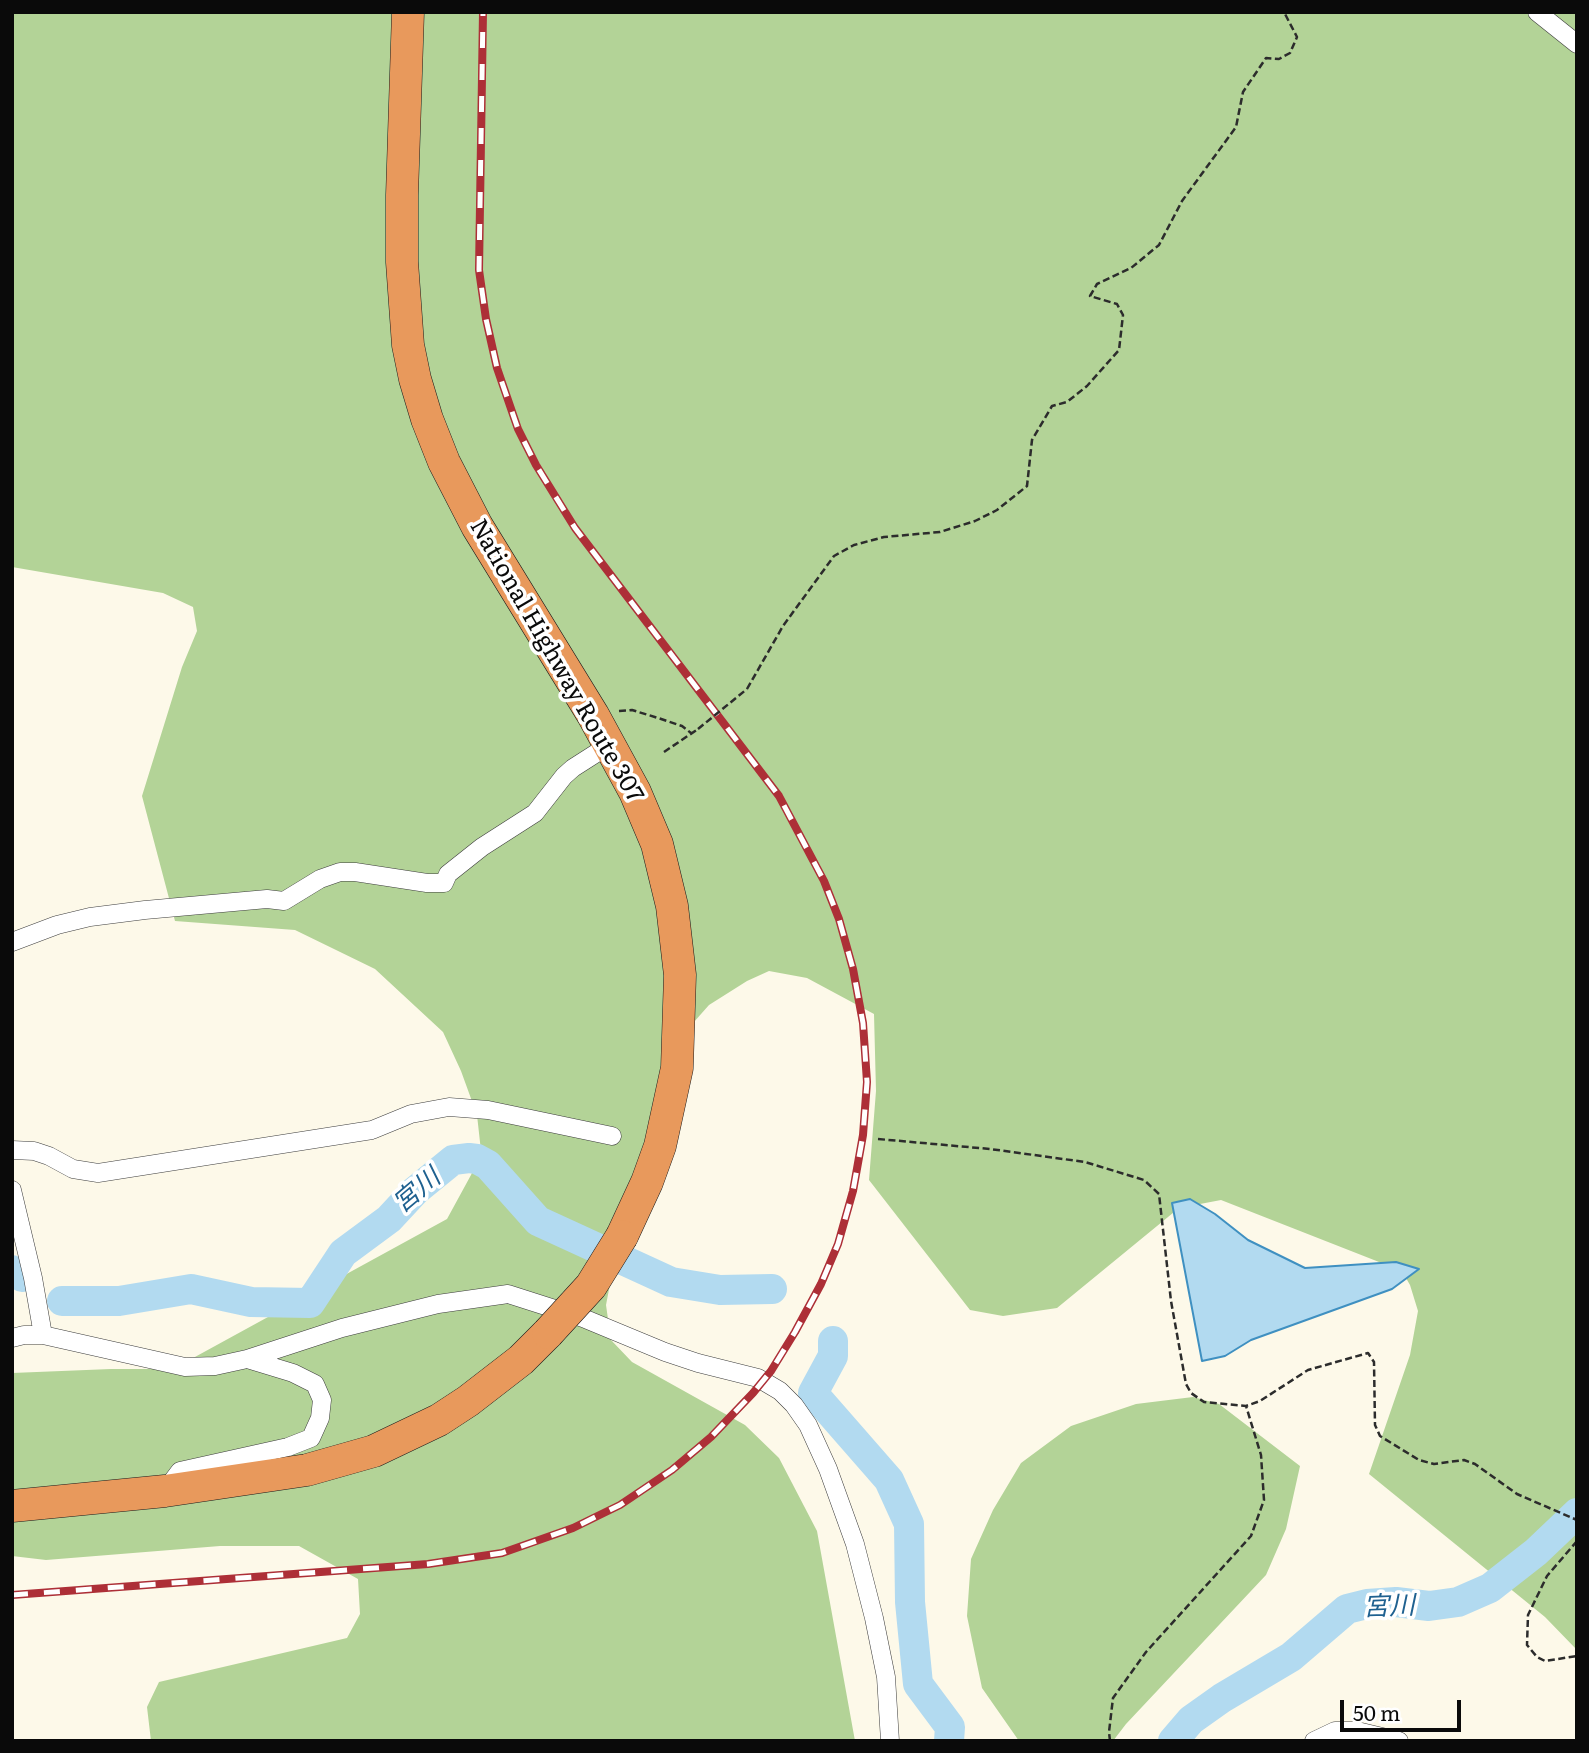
<!DOCTYPE html>
<meta charset="utf-8">
<style>
body{margin:0}
#map{position:relative;width:1589px;height:1753px;overflow:hidden;background:#fdf9e9;font-family:Literata,serif}
canvas{display:block}
.frame{position:absolute;inset:0;border:14px solid #0a0a0a;pointer-events:none}
.scale{position:absolute;left:1340px;top:1700px;width:121px;height:32px;box-sizing:border-box;border:4px solid #0a0a0a;border-top:0;padding-left:9px;font-size:21px;line-height:24px;white-space:nowrap;color:#0a0a0a;-webkit-text-stroke:5px #fff;paint-order:stroke}
</style>
<div id="map">
<canvas width="1589" height="1753"></canvas>
<div class="frame"></div>
<div class="scale">50 m</div>
</div>
<script>
const ctx = document.querySelector('canvas').getContext('2d');
ctx.lineJoin = 'round';
function fillPath(path, color) { ctx.fillStyle = color; ctx.fill(path, 'evenodd'); }
const shape = rows => new Path2D(rows.map(r => 'M' + r).join(''));
function trace(path, color, width, dash) { ctx.strokeStyle = color; ctx.lineWidth = width; ctx.lineCap = dash ? 'butt' : 'round'; ctx.setLineDash(dash || []); ctx.stroke(path); }
function label(font, color, halo, rows, align = 'center') {
  ctx.font = font + ' Literata,"Noto Sans JP",serif'; ctx.lineWidth = 7; ctx.setLineDash([]); ctx.textBaseline = 'middle'; ctx.strokeStyle = halo; ctx.fillStyle = color; for (const [text, x, y, turn = 0] of rows) {
    ctx.save(); ctx.translate(x, y); ctx.rotate((+turn || 0) * Math.PI / 180); ctx.textAlign = isNaN(turn) ? turn : align; if (halo) ctx.strokeText(text, 0, 0); ctx.fillText(text, 0, 0); ctx.restore();
  }
}
const forest = shape([
 [12,12,1577,12,1577,1650,1545,1617,1369,1474,1410,1355,1418,1311,1410,1285,1402,1271,1221,1200,1179,1208,1057,1308,1003,1316,970,1310,869,1180,876,1091,874,1014,807,978,769,971,747,981,709,1005,686,1031,619,1237,606,1305,611,1340,632,1362,745,1425,779,1458,817,1531,855,1741,151,1741,147,1707,159,1682,347,1638,360,1614,358,1579,299,1546,220,1546,46,1560,12,1556,12,1373,111,1369,173,1369,447,1219,471,1175,481,1151,477,1115,461,1071,443,1032,375,969,295,930,175,921,142,796,182,667,197,631,193,607,163,593,12,567],
 [1193,1397,1219,1404,1300,1466,1286,1529,1266,1575,1126,1724,1113,1741,1019,1741,982,1688,967,1616,971,1559,993,1510,1021,1463,1071,1426,1136,1404]
]);
const water = shape([
 [1190,1199,1215,1214,1248,1240,1305,1268,1396,1262,1419,1269,1392,1289,1251,1340,1225,1356,1202,1361,1172,1203,1190,1199]
]);
const river = shape([
 [12,1270,22,1277],
 [62,1301,119,1301,191,1289,251,1302,310,1303,343,1253,389,1219,415,1191,453,1160,469,1158,477,1159,488,1165,538,1221,671,1282,720,1290,772,1289],
 [833,1341,833,1356,813,1393,889,1480,909,1524,910,1602,918,1684,950,1727,949,1741],
 [1173,1741,1191,1720,1222,1698,1291,1657,1347,1609,1367,1604,1396,1602,1429,1606,1458,1602,1490,1588,1536,1552,1577,1513]
]);
const path = shape([
 [747,689,783,626,834,556,854,545,884,537,940,532,975,521,997,510,1027,486,1032,440,1052,406,1067,402,1087,386,1119,350,1123,315,1117,304,1090,296,1097,284,1131,268,1159,245,1182,201,1236,127,1243,92,1266,58,1279,59,1290,53,1297,37,1284,12],
 [619,711,632,710,658,718,682,726,691,733],
 [664,752,698,729],
 [878,1139,990,1149,1085,1162,1144,1180,1159,1194,1171,1301,1186,1384,1191,1393,1204,1402,1246,1406,1260,1401,1308,1370,1368,1353,1374,1362,1375,1425,1380,1436,1419,1460,1434,1464,1464,1460,1475,1464,1517,1494,1577,1520],
 [1577,1541,1547,1576,1528,1615,1527,1645,1537,1657,1545,1661,1577,1656],
 [1110,1741,1109,1732,1113,1698,1146,1652,1251,1536,1264,1500,1261,1455,1246,1406]
]);
const street = shape([
 [1537,12,1577,44],
 [12,942,57,925,90,917,145,910,267,899,284,901,320,879,340,872,355,872,427,883,444,883,448,874,482,847,535,813,564,776,573,768,609,745],
 [12,1150,34,1151,49,1156,73,1169,98,1173,372,1130,411,1114,449,1107,488,1110,612,1136],
 [12,1190,33,1278,43,1335],
 [12,1338,24,1335,43,1335,185,1367,215,1366,247,1359,342,1328,438,1304,508,1294,583,1318,665,1352,698,1363,758,1378,780,1391,794,1405,808,1425,828,1469,855,1544,874,1618,886,1677,890,1741],
 [165,1491,180,1471,288,1447,311,1438,320,1418,322,1400,315,1384,293,1373,247,1359],
 [1314,1741,1335,1731,1357,1731,1399,1741]
]);
const highway = shape([
 [408,12,402,195,402,262,408,345,415,379,427,419,444,462,477,526,593,715,635,792,657,844,672,906,680,975,677,1068,660,1146,647,1182,622,1236],
 [12,1506,165,1491,307,1470,374,1451,439,1420,468,1401,521,1360,548,1333]
]);
const rail = shape([
 [12,1595,428,1564,502,1553,573,1528,620,1505,672,1470,711,1437,753,1393,771,1371,795,1332,821,1284,838,1244,853,1191,863,1135,867,1082,863,1023,853,969,839,919,824,881,779,796,575,528,536,465,518,429,497,368,486,319,479,270,483,12]
]);
const pathBridge = shape([
 [698,729,747,689]
]);
const highwayBridge = shape([
 [548,1333,591,1286,622,1236]
]);
const streetNames = [
 ["National Highway Route 307",556,661,60]
];
const waterNames = [
 ["宮川",417,1191,-40],
 ["宮川",1389,1607,-2]
];
fillPath(forest, '#b3d397');
fillPath(water, '#b2daf0');
trace(water, '#3f90c1', 2);
trace(river, '#b2daf0', 30);
trace(street, '#3d3d3d', 19);
trace(highway, '#1b1b1b', 33);
trace(path, '#2c2c2c', 2.5, [7, 3.5]);
trace(street, '#fff', 18);
trace(highway, '#e8995c', 32);
trace(rail, '#ad2f37', 8);
trace(rail, '#fff', 5, [16]);
trace(highwayBridge, '#1b1b1b', 33, []);
trace(pathBridge, '#2c2c2c', 2.5, [7, 3.5]);
trace(highwayBridge, '#e8995c', 32);
label('24px', '#0a0a0a', '#fff', streetNames);
label('italic 26px', '#1f6190', '#fff', waterNames);
</script>
